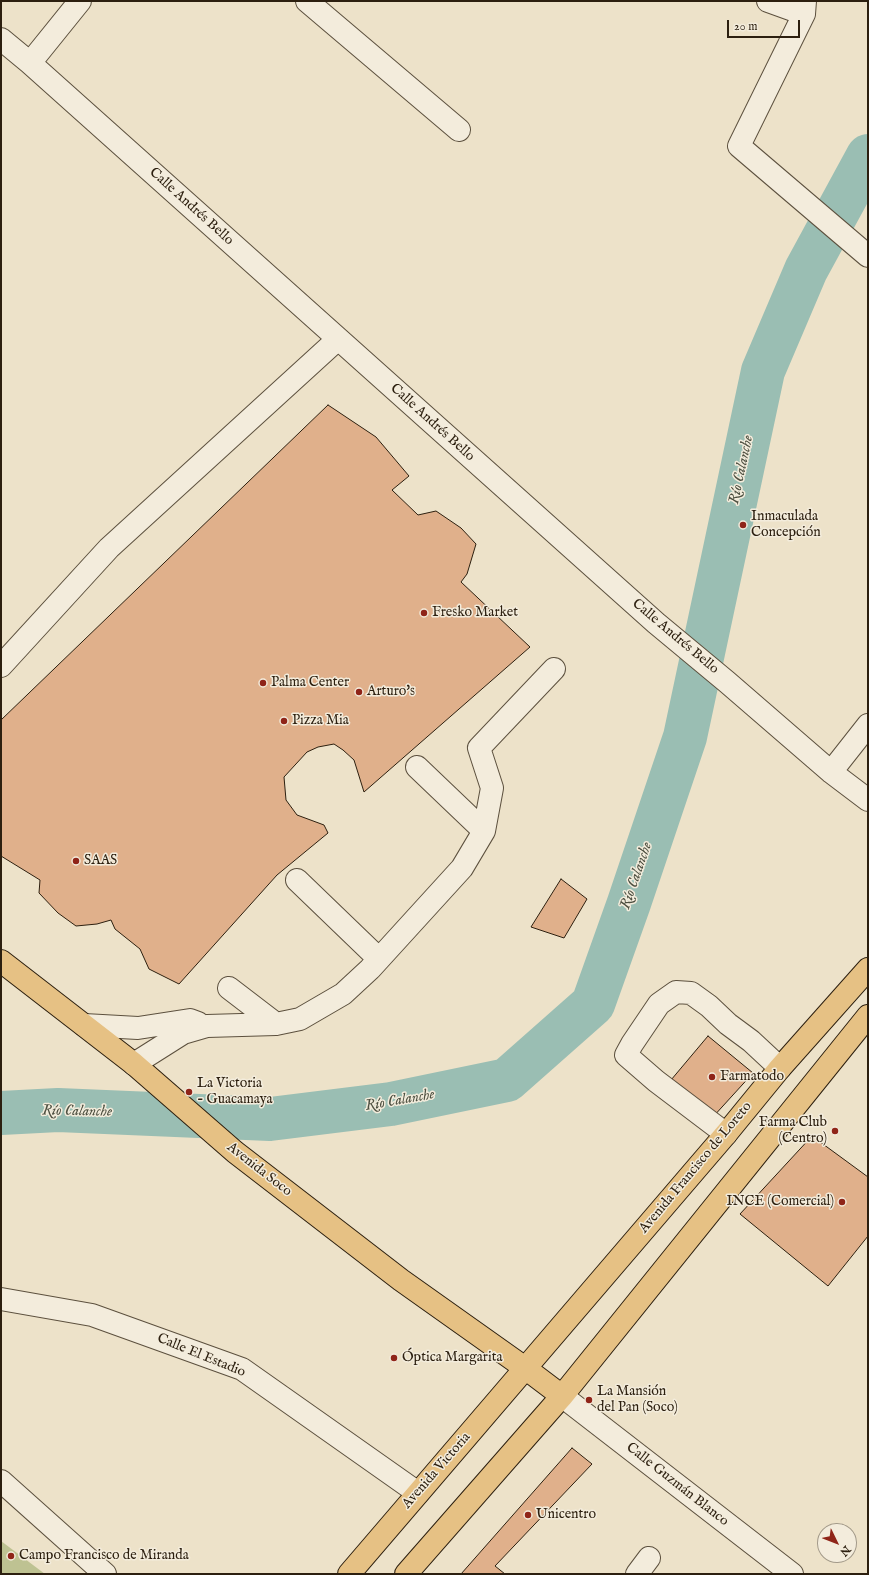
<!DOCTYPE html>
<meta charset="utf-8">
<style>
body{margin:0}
#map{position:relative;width:869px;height:1575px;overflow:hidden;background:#ede2c9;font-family:"IM FELL English",serif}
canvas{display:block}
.frame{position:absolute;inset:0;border:2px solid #2c1f0f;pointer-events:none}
.north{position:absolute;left:817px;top:1523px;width:40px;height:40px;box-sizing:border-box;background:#f3ecdc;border:1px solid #a39a8a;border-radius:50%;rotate:133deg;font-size:11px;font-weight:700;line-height:16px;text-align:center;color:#2c1f0f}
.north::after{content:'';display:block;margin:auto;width:14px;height:18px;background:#8f2418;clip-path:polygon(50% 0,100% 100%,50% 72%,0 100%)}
.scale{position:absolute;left:727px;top:20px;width:73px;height:18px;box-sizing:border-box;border:2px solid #2c1f0f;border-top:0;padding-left:5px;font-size:12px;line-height:14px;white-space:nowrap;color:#2c1f0f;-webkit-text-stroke:3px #f3ecdc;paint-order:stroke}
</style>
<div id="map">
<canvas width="869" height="1575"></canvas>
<div class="frame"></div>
<div class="north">N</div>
<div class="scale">20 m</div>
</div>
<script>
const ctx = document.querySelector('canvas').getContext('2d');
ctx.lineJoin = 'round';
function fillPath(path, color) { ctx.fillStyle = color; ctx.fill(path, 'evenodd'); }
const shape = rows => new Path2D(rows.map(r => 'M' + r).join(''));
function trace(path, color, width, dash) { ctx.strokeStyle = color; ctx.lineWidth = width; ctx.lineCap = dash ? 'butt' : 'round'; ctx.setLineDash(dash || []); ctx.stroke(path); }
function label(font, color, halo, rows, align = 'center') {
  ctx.font = font + ' "IM FELL English",serif'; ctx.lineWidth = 3; ctx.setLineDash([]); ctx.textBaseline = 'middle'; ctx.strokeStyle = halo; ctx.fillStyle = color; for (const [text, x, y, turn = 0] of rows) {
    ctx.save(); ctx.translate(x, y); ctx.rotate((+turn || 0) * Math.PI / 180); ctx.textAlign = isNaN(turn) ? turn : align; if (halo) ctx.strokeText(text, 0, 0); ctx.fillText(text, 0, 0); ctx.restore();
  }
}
const green = shape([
 [1,1541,45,1574,1,1574]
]);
const river = shape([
 [1,1113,58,1110,270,1119,391,1104,507,1080,593,1004,629,903,685,737,763,371,806,270,868,156]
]);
const building = shape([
 [328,405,376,437,409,476,392,490,418,515,436,511,461,528,476,544,467,574,461,582,530,647,364,792,354,760,343,750,334,744,318,747,307,752,284,777,286,800,297,815,324,825,328,833,277,875,179,984,149,969,140,949,115,929,111,920,97,924,76,926,58,913,39,893,40,880,1,856,1,720,328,405],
 [561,879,587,899,564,938,531,927,561,879],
 [708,1036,753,1073,712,1118,671,1080,708,1036],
 [812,1136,868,1177,868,1236,828,1286,740,1214,812,1136],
 [572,1448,592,1464,495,1566,505,1574,461,1574,572,1448]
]);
const minor = shape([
 [307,1,459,130],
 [768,1,804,14],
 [805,1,804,14,739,146,868,256],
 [1,39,30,63,656,623,727,682,831,772,868,800],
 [30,63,80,1],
 [1,666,109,548,338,339],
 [417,767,484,831],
 [831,772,868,725],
 [297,880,379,959],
 [229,988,276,1024],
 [84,1025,138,1028,190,1020,198,1023],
 [134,1064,183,1033,207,1026,276,1024,300,1019,343,994,370,969,462,868,484,831,492,788,479,748,554,669],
 [726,1134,656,1081,626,1055,632,1044,659,1004,676,992,691,993,709,1006,728,1024,751,1041,780,1068],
 [1,1299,92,1315,242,1369,418,1493],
 [562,1396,792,1574],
 [1,1481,105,1574],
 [637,1574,649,1558]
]);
const major = shape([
 [1,961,134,1064,235,1152,401,1280,525,1368,562,1396],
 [349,1574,726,1134,780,1068,868,969],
 [406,1574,562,1396,868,1016]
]);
const markers = [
 [743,525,4,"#8f2418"],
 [424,613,4,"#8f2418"],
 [263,683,4,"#8f2418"],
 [359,692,4,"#8f2418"],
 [284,721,4,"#8f2418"],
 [76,861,4,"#8f2418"],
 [712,1077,4,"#8f2418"],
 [189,1092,4,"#8f2418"],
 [835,1131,4,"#8f2418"],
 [842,1202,4,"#8f2418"],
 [394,1358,4,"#8f2418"],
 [589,1400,4,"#8f2418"],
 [528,1515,4,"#8f2418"],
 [11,1556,4,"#8f2418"]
];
const streetNames = [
 ["Calle Andrés Bello",191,207,42],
 ["Calle Andrés Bello",432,423,42],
 ["Calle Andrés Bello",675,637,40],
 ["Avenida Francisco de Loreto",696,1168,-50],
 ["Avenida Soco",259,1170,38],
 ["Calle El Estadio",201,1356,22],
 ["Avenida Victoria",437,1471,-49],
 ["Calle Guzmán Blanco",677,1485,38]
];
const poiNames = [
 ["Inmaculada",751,517],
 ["Concepción",751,533],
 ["Fresko Market",432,613],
 ["Palma Center",271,683],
 ["Arturo's",367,692],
 ["Pizza Mia",292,721],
 ["SAAS",84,861],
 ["Farmatodo",720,1077],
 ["La Victoria",197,1084],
 ["- Guacamaya",197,1100],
 ["Farma Club",827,1123,"right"],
 ["(Centro)",827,1139,"right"],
 ["INCE (Comercial)",834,1202,"right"],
 ["Óptica Margarita",402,1358],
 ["La Mansión",597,1392],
 ["del Pan (Soco)",597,1408],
 ["Unicentro",536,1515],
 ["Campo Francisco de Miranda",19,1556]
];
const waterNames = [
 ["Río Calanche",742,470,-78],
 ["Río Calanche",637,876,-71],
 ["Río Calanche",400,1101,-10],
 ["Río Calanche",77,1112,1]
];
fillPath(green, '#bec292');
trace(river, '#9abeb3', 44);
fillPath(building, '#e0b08b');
trace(building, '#2c1f0f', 1);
trace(minor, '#5c503e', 24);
trace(major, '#2c1f0f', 24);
trace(minor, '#f3ecdc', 22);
trace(major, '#e6c184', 22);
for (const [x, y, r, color] of markers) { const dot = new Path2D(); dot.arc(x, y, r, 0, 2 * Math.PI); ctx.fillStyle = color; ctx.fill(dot); trace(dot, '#f3ecdc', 1.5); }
label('14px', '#2c1f0f', '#f3ecdc', streetNames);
label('14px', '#2c1f0f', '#f3ecdc', poiNames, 'left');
label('italic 15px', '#4d4f40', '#f3ecdc', waterNames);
</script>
